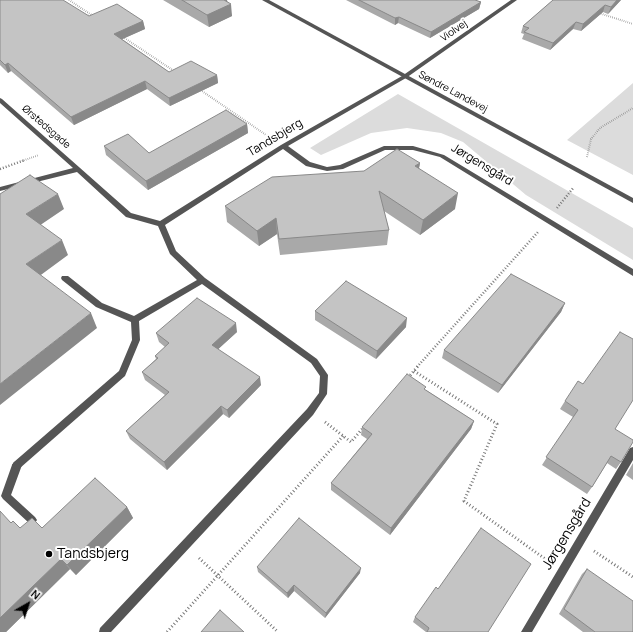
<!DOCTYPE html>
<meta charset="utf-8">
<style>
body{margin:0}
#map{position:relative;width:633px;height:632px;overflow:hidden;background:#fff;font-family:Manrope,sans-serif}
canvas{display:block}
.north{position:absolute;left:8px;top:584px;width:40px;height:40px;-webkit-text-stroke:3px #fff;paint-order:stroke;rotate:39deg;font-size:11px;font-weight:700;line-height:16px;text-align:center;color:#000}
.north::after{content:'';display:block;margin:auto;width:14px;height:18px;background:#000;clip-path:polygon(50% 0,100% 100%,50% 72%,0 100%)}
</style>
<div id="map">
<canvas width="633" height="632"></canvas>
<div class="north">N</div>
</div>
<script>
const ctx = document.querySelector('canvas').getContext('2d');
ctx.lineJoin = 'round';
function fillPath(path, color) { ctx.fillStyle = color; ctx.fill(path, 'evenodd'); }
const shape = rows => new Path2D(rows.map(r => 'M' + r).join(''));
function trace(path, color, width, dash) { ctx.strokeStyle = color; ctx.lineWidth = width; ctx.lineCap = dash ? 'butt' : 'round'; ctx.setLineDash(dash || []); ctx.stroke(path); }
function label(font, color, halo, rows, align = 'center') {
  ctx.font = font + ' Manrope,sans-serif'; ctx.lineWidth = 4; ctx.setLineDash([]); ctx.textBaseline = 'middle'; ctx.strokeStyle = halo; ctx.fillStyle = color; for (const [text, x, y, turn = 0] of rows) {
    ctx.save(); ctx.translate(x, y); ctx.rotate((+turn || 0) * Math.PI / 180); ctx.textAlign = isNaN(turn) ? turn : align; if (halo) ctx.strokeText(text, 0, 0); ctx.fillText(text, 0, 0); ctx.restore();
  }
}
const green = shape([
 [633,83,633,175,567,140],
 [398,94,633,228,633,260,526,195,463,142,441,133,407,128,371,133,321,155,310,148]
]);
const pathFar2 = shape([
 [69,0,93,16],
 [599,13,633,24],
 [123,37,174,71],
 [199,89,269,137],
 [587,157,591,139,600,128,633,108],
 [22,161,39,155]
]);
const pathFar1 = shape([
 [0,169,25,160],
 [557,208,574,187],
 [417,367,538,232]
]);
const path = shape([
 [414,371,497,424,464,501,548,561],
 [408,378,418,366],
 [325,422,351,442,363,428],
 [594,551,633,577],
 [199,558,278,632],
 [167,632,344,435]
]);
const service = shape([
 [17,461,20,462,22,465,11,495,35,517,37,520,35,523,32,525,29,523,3,499,1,496,12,465,14,462,17,461]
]);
const minor = shape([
 [511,0,517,0,406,78,288,146,310,162,327,167,340,165,384,146,413,146,444,155,633,269,633,276,440,157,413,150,385,150,343,169,327,171,306,166,283,149,165,225,176,251,205,278,317,359,328,375,327,394,313,415,111,632,99,632,100,628,307,409,319,393,320,376,311,363,202,284,139,321,140,340,125,376,20,468,17,469,14,468,12,465,14,462,119,371,132,340,131,322,96,307,62,280,61,278,62,276,68,276,102,303,134,316,197,280,170,254,158,226,126,217,77,172,0,191,0,187,73,168,0,103,0,98,2,99,131,213,160,221,281,145,402,76,511,0],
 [633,447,633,460,532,632,521,632,630,448,633,447]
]);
const tertiary = shape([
 [262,0,269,0,633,198,633,203,262,0]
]);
const wall = shape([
 [0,0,89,16,143,21,145,29,122,39,169,72,217,75,218,83,170,106,147,89,74,125,11,71,8,73,0,65],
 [163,0,227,0,232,16,209,27],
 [346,0,475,0,481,2,479,9,430,38,398,23,395,25],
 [553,0,621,0,608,14,603,12,581,31,573,29,550,50,522,39,524,34,521,33,523,26],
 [247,124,248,133,148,190,106,155,104,146,149,153],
 [420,163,419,168,455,209,420,235,384,211,389,230,387,245,280,255,277,234,259,246,227,222,225,206,364,171],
 [565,303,561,312,498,393,442,358,444,350],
 [315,311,406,327,376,359,315,320],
 [237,332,218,349,261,385,229,418,223,414,167,470,130,439,126,431,165,395,145,380,142,372,156,359,155,356,165,347,159,342,156,333],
 [426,390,474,421,471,429,390,535,331,490,331,483,367,439,361,435,362,427],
 [565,401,615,429,621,462,616,469,607,463,592,487,587,494,542,465,573,417,560,409],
 [633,463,633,480,626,475],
 [127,507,133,518,76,575,70,569,6,632,0,632,11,523,20,528,42,528],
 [257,567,360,573,325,618,294,591,288,598,258,572],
 [587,569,633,632,583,632,559,614,582,574],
 [438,589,488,632,426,632,413,622,415,617]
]);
const shadedWall = shape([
 [224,0,227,0,227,6,231,4,232,16,209,27,207,15],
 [617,0,621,0,608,14,611,7],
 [481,2,479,9,430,38,431,32],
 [605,5,603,12,581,31,583,24],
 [399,17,398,23,395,25,395,18],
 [143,21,145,29,116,42,114,34],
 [576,22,573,29,550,50,553,43],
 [8,63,11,71,8,73,5,65],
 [217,75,218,83,170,106,169,98],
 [145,81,147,89,74,125,71,117],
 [247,124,248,133,148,190,146,181],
 [420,163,417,178,415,166],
 [458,193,455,209,420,235,423,220],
 [58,194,64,209,33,230,26,214],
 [276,218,277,234,259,246,257,231],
 [62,240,68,255,34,280,26,264],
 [565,303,561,312,498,393,502,385],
 [91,313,97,328,0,405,0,384],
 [407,318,406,327,376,359,377,351],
 [236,323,237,332,214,353,212,345],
 [260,377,261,385,229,418,227,410],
 [221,406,223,414,167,470,164,462],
 [474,421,471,429,390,535,391,528],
 [127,507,133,518,76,575,67,565],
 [61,559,70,569,6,632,0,632,0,618],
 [361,568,360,573,325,618,326,613],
 [294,585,294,591,288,598,287,593]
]);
const building = shape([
 [0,0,63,0,89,16,117,4,143,21,114,34,169,72,191,61,217,75,169,98,145,81,71,117,8,63,5,65,0,60,0,0],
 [182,0,224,0,231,4,207,15,182,0],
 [359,0,475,0,481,2,431,32,399,17,395,18,359,0],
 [553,0,617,0,611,7,605,5,583,24,576,22,553,43,524,32,529,28,523,26,553,0],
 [226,110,247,124,146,181,104,146,128,134,149,153,226,110],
 [397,149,420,163,415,166,458,193,423,220,379,191,389,230,279,239,276,218,257,231,225,206,272,177,364,171,397,149],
 [30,175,58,194,26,214,62,240,26,264,91,313,0,384,0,194,30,175],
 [511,274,565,303,502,385,444,350,511,274],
 [346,281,407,318,377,351,315,311,346,281],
 [197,298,236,323,212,345,260,377,227,410,221,406,164,462,126,431,169,392,142,372,158,358,155,356,169,343,156,333,197,298],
 [620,332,633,339,633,400,615,429,633,440,633,442,621,462,611,456,592,487,546,457,578,410,565,401,578,381,583,384,620,332],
 [407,374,426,387,424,389,474,421,391,528,331,483,372,434,362,427,407,374],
 [95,478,127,507,67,565,61,559,0,618,0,511,11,523,13,521,20,528,32,518,42,528,95,478],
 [299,518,361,568,326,613,294,585,287,593,257,567,299,518],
 [481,528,531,564,488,632,427,632,429,628,415,617,436,587,438,589,481,528],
 [587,569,633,601,633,632,595,632,564,609,587,569],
 [220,610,244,632,201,632,220,610]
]);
const markers = [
 [49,554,4,"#000"]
];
const farStreetnames = [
 ["Violvej",454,31,-35],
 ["Søndre Landevej",453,92,28],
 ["Ørstedsgade",46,127,41]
];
const streetNames = [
 ["Tandsbjerg",275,138,-31],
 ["Jørgensgård",482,165,31]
];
const nearStreetnames = [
 ["Jørgensgård",567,534,-59]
];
const nearPoinames = [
 ["Tandsbjerg",57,554]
];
fillPath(green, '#dcdcdc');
trace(pathFar2, '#777', 2, [0.5, 1.5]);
trace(pathFar1, '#777', 2.5, [1, 2]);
trace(path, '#777', 3, [1, 2.5]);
fillPath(service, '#555');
fillPath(minor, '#555');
fillPath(tertiary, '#555');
fillPath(wall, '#a9a9a9');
fillPath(shadedWall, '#898989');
fillPath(building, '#c4c4c4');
trace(building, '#898989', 1);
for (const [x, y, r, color] of markers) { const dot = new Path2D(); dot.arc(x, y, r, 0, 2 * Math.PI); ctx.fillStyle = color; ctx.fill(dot); trace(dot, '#fff', 1.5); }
label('10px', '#000', '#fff', farStreetnames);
label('12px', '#000', '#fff', streetNames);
label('14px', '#000', '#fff', nearStreetnames);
label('14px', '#000', '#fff', nearPoinames, 'left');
</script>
